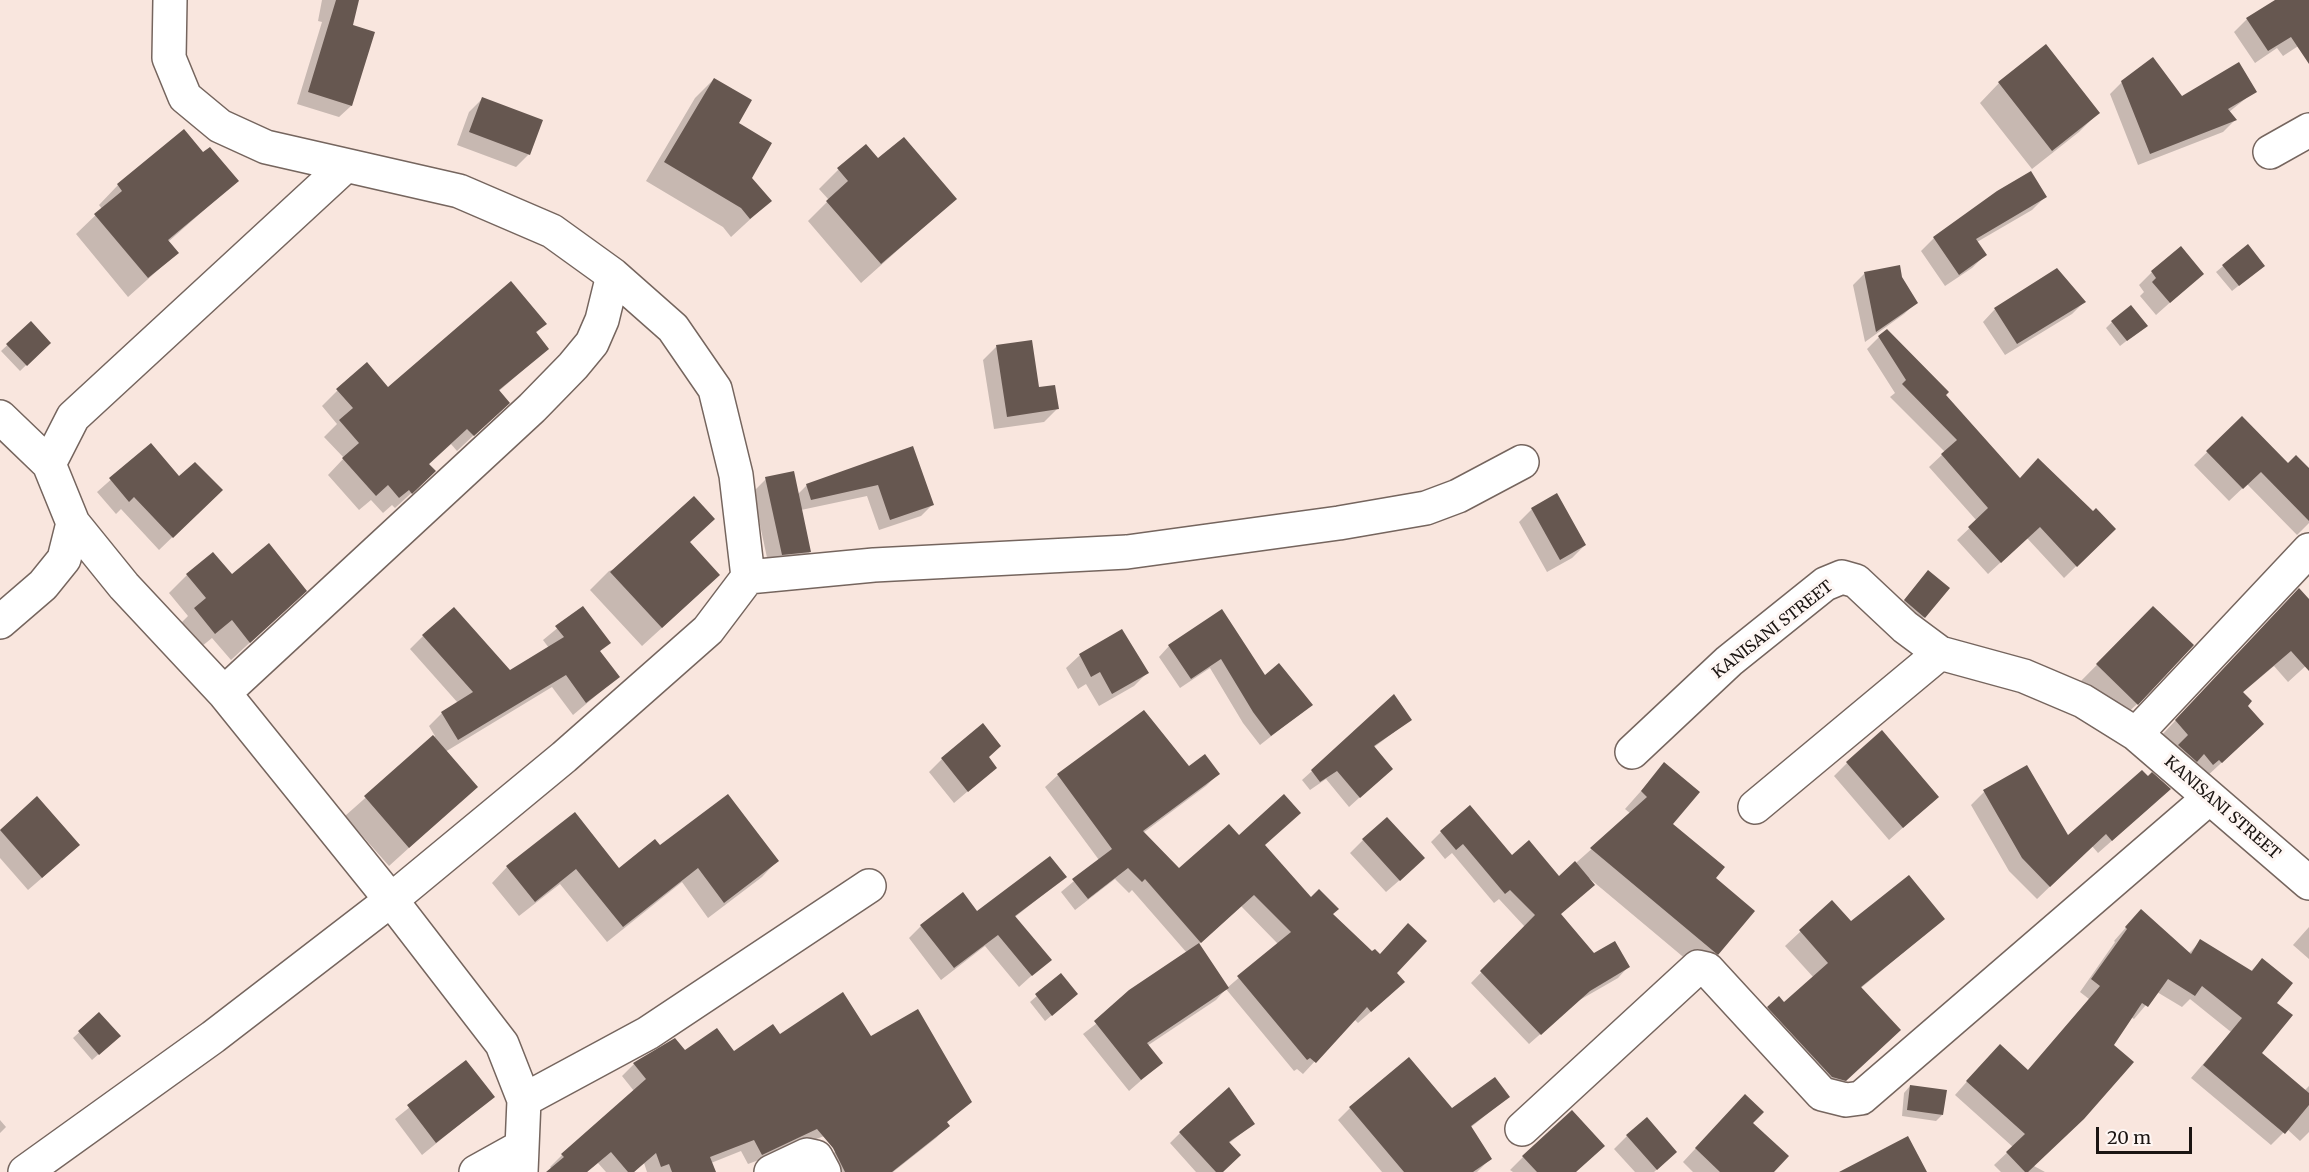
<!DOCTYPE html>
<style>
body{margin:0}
#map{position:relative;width:2309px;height:1172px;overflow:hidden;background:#f9e6de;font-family:Merriweather,serif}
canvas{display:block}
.scale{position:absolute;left:2096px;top:1127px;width:96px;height:27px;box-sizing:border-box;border:3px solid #1b1512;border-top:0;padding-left:8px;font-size:18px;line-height:21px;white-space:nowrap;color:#1b1512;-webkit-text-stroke:4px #fef6f3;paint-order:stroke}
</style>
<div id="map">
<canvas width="2309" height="1172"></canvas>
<div class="scale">20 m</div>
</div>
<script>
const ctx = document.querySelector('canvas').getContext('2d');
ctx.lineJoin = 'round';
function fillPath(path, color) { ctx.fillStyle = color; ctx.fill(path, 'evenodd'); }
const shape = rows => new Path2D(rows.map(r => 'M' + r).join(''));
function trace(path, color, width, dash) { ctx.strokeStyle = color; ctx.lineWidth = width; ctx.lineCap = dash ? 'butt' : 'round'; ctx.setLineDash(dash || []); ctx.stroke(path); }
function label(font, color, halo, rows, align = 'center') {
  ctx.font = font + ' Merriweather,serif'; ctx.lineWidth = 6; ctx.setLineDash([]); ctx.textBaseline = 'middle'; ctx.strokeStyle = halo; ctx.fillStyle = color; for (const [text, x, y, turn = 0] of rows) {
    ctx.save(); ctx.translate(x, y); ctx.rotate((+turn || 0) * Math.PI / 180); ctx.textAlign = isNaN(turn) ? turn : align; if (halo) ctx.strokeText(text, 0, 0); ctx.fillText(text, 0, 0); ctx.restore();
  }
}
const shadow = shape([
 [322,0,357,0,351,26,351,106,339,117,297,104,322,22,318,21],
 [2277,0,2309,0,2309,39,2283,56,2277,48,2255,63,2234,32,2247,19],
 [2046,46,2098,113,2079,132,2032,169,1980,103,1999,83],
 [714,79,737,124,750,178,770,201,731,237,723,227,646,181,695,98],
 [2122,82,2181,98,2255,91,2229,112,2235,120,2223,132,2138,165,2110,94],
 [482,99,529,154,516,167,457,145,469,112],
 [202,154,237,181,168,242,177,253,128,297,76,234,102,209,99,205,118,185],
 [878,160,955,199,861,283,808,221,829,200,819,189,839,169],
 [2045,197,2032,210,1977,242,1985,255,1972,268,1945,286,1921,251,1934,238],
 [2247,246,2263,266,2232,291,2216,272],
 [2152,272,2202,274,2156,315,2140,296,2144,292,2139,285],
 [1864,274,1916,303,1904,314,1865,342,1853,285],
 [2084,302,2072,314,2005,355,1983,322,1995,309],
 [2112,322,2139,331,2120,346,2106,328],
 [31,323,49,343,20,371,1,351],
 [545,324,535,334,547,349,499,391,492,418,457,451,451,444,428,465,418,487,395,508,392,505,383,513,371,500,359,510,328,475,344,458,324,437,337,424,322,406,338,390,388,389],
 [1879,337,1944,395,2019,479,2093,513,2114,529,2064,578,2027,538,1988,574,1957,540,1977,521,1929,467,1945,452,1890,397,1895,393,1867,349],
 [996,347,1057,409,1044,422,994,429,983,360],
 [2242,418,2288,465,2309,470,2309,523,2297,535,2247,484,2229,501,2194,465],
 [150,445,179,478,208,503,159,550,121,509,116,514,97,492],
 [912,448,932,505,921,516,879,530,867,496,801,510,810,552,797,565,769,567,753,492,766,479,797,495,807,485],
 [1532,509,1585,545,1572,558,1547,572,1519,522],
 [689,543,699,594,642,646,590,590,609,571],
 [187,575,231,576,286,609,231,660,212,638,196,651,177,627,188,616,169,593],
 [1922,578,1948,589,1918,624,1899,607],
 [2309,601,2309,663,2288,682,2274,666,2242,693,2246,706,2246,740,2205,778,2160,737,2283,606],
 [582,608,609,643,599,652,618,677,573,715,552,687,445,752,476,787,389,866,345,816,435,736,429,726,442,713,458,703,410,649,423,636,510,672,549,648,543,640],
 [2153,608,2137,704,2117,723,2078,684],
 [1222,611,1265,677,1311,705,1260,745,1243,723,1210,668,1180,688,1159,657,1169,646],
 [1122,631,1147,673,1134,686,1099,706,1086,684,1078,689,1066,668,1079,656],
 [1410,720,1373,748,1391,769,1349,807,1326,779,1310,790,1302,780,1312,771],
 [988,758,995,768,954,803,929,772,942,759],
 [1847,763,1924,809,1889,840,1834,776],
 [1665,764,1671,825,1714,878,1717,954,1700,971,1589,878,1560,915,1593,955,1628,967,1618,978,1578,1001,1529,1044,1471,983,1525,927,1499,899,1494,903,1452,853,1445,859,1431,842,1441,832,1512,857,1559,878,1631,814,1625,809],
 [1188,768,1218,774,1206,786,1143,833,1179,871,1239,837,1264,846,1311,899,1331,914,1395,973,1391,994,1358,1023,1354,1019,1303,1074,1297,1069,1294,1071,1226,989,1216,1000,1147,1046,1161,1063,1129,1091,1083,1034,1187,953,1132,890,1129,893,1115,879,1075,910,1061,892,1099,860,1045,787,1058,775],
 [1241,906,1278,944,1227,988,1199,944],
 [1984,792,2068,837,2156,802,2098,853,2092,846,2037,899,2009,871,1971,805],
 [36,798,65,858,28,890,0,858,0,830],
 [1363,840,1410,871,1386,892,1350,853],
 [660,847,777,861,762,877,708,918,682,882,607,942,560,884,519,916,492,883,507,867,619,870],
 [1065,877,1015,917,1050,959,1019,987,985,946,941,980,909,938,921,926,977,913],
 [1832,902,1851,923,1943,919,1861,988,1884,1044,1830,1095,1754,1023,1769,1008,1784,1004,1814,978,1785,946],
 [2129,924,2188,954,2201,941,2250,972,2262,960,2275,1003,2260,1054,2304,1091,2309,1086,2309,1132,2300,1141,2287,1129,2271,1145,2191,1078,2231,1032,2190,999,2182,1007,2157,992,2134,1019,2131,1017,2034,1166,2045,1172,2001,1172,1994,1165,2013,1147,1955,1095,1987,1059,2027,1071,2089,999,2080,992,2115,942,2114,941],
 [2309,927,2309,959,2293,945],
 [1061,975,1070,1000,1045,1021,1030,1002],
 [99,1014,112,1042,92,1060,73,1038],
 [779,1036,871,1038,970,1101,946,1123,948,1126,936,1138,893,1172,826,1172,822,1163,844,1144,838,1131,748,1164,741,1151,711,1163,709,1172,647,1172,644,1163,634,1172,606,1172,598,1163,587,1172,549,1172,552,1169,550,1167,562,1155,634,1091,622,1076,634,1064,684,1052,733,1053],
 [466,1062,493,1097,422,1155,395,1119],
 [1910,1086,1942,1115,1936,1121,1902,1116,1904,1093],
 [1508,1097,1470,1128,1490,1159,1477,1172,1382,1172,1338,1120,1350,1108,1452,1110],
 [1732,1109,1751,1123,1772,1172,1693,1172,1683,1162],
 [0,1120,6,1127,0,1133],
 [1253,1124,1228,1144,1222,1172,1196,1172,1170,1143,1180,1133],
 [1627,1136,1662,1165,1654,1172,1635,1172,1614,1149],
 [1523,1157,1575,1172,1513,1172,1510,1170]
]);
const building = shape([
 [336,0,359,0,353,25,375,32,352,106,308,92],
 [2275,0,2309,0,2309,64,2291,37,2268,51,2246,18],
 [2046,44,2100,113,2052,151,1998,82],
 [2153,57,2182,96,2239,62,2257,92,2228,109,2237,120,2150,154,2121,81],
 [714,78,752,100,739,123,772,143,752,178,772,201,750,219,741,208,664,162],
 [482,97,543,120,530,155,469,132],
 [184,129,203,152,210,147,239,181,168,240,179,253,148,278,94,214,122,191,117,184],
 [904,137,957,199,881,264,826,201,848,181,837,168,866,144,878,158],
 [2031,171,2047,197,1976,239,1987,255,1959,275,1933,237,1997,191],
 [2248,244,2265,266,2239,286,2222,265],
 [2181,246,2204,274,2170,303,2152,282,2156,278,2151,271],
 [1900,265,1902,277,1918,303,1876,332,1864,272],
 [2057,268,2086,302,2017,344,1994,308],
 [511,281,547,324,536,332,549,349,499,390,510,403,474,436,467,429,429,464,436,471,412,494,409,490,399,498,388,485,376,496,342,458,359,443,339,420,353,408,336,389,367,362,388,387],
 [2131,305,2148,326,2127,341,2111,321],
 [31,321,51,343,27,366,6,344],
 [1887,329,1949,392,1946,395,2020,478,2038,458,2093,511,2096,508,2116,529,2077,567,2040,527,2001,563,1968,527,1988,508,1941,454,1957,440,1902,384,1906,380,1878,336],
 [1032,340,1039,387,1055,385,1059,409,1007,417,996,345],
 [2242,416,2288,463,2296,455,2309,468,2309,521,2261,472,2243,489,2206,451],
 [151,443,179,476,195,462,223,490,173,538,134,497,129,502,109,478],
 [913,446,934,505,890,520,878,485,811,500,806,484],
 [794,471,811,552,782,555,765,477],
 [1557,493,1586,545,1560,560,1531,508],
 [694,496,715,519,690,542,720,575,662,628,610,572],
 [269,543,307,591,250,643,232,620,215,634,194,608,206,598,186,574,213,552,232,574],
 [1928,570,1950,588,1925,618,1904,600],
 [2299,588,2309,599,2309,671,2291,651,2243,692,2252,701,2248,706,2264,724,2222,763,2219,760,2213,765,2204,754,2197,762,2178,745,2188,735,2175,720],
 [583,606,611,643,600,651,620,677,586,703,566,675,458,740,441,712,473,692,422,635,454,607,510,670,564,637,555,626],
 [2153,606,2194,645,2138,705,2096,664],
 [1222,609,1265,675,1279,663,1313,705,1271,736,1253,712,1221,659,1191,679,1168,645],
 [1122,629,1149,673,1112,694,1100,672,1091,677,1079,654],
 [1394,694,1412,720,1374,746,1393,769,1360,798,1337,771,1320,782,1311,770],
 [1144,710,1189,766,1205,754,1220,774,1143,831,1179,868,1229,824,1239,835,1284,794,1301,813,1265,845,1311,897,1319,889,1339,909,1333,914,1372,951,1375,949,1380,954,1408,923,1427,941,1397,973,1405,982,1371,1012,1367,1007,1316,1063,1310,1058,1307,1060,1237,976,1291,932,1254,895,1201,943,1145,879,1142,882,1128,868,1088,899,1072,879,1112,849,1057,774],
 [983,723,1001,746,989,757,997,768,968,792,941,758],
 [1882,730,1939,797,1903,828,1846,762],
 [433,735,478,787,409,848,364,796],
 [1664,762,1700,792,1673,824,1725,867,1716,878,1755,911,1718,955,1590,848,1647,797,1641,791],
 [2027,765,2068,835,2142,770,2148,776,2152,772,2171,789,2112,841,2106,834,2050,887,2022,858,1983,790],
 [728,794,779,861,724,903,698,868,623,927,576,869,535,902,506,866,575,812,619,868,655,839,660,845],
 [37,796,80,845,42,878,0,830],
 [1470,805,1512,855,1529,840,1559,876,1575,861,1595,885,1561,914,1594,953,1615,941,1630,967,1590,991,1541,1035,1480,971,1535,915,1510,890,1505,894,1463,844,1456,850,1440,831],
 [1387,817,1425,858,1400,881,1362,839],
 [1050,856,1067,877,1015,916,1052,960,1032,976,998,935,954,968,920,925,963,892,977,911],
 [1909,875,1945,919,1861,987,1901,1030,1846,1081,1832,1077,1767,1007,1779,996,1784,1002,1828,963,1799,930,1832,900,1851,921],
 [2141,909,2191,954,2200,939,2252,971,2262,958,2293,983,2277,1003,2293,1015,2262,1053,2309,1093,2309,1105,2285,1134,2203,1065,2242,1018,2202,986,2195,996,2168,979,2148,1007,2142,1003,2114,1045,2134,1062,2084,1119,2028,1172,2025,1172,2006,1152,2025,1134,1966,1081,2000,1044,2028,1070,2100,986,2091,979,2127,929,2125,927],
 [1199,943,1229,988,1147,1043,1163,1063,1141,1080,1094,1021,1129,990],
 [1061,973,1078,994,1052,1016,1035,994],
 [843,992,871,1036,918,1009,972,1102,947,1122,950,1126,892,1172,845,1172,833,1148,817,1129,762,1155,754,1140,710,1157,716,1172,672,1172,669,1164,661,1167,656,1153,634,1172,628,1172,611,1152,587,1172,546,1172,564,1157,561,1154,646,1079,633,1063,675,1038,685,1050,717,1028,734,1051,773,1024,780,1034],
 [99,1012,121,1036,99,1055,78,1031],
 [1409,1057,1452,1108,1495,1077,1510,1097,1471,1126,1492,1159,1473,1172,1404,1172,1349,1107],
 [466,1060,495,1097,436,1143,407,1105],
 [1910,1085,1947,1090,1943,1115,1907,1110],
 [1229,1087,1255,1124,1229,1142,1241,1155,1223,1172,1216,1172,1179,1132],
 [1745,1094,1764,1112,1753,1123,1789,1156,1774,1172,1720,1172,1695,1148],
 [1572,1110,1605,1146,1576,1172,1537,1172,1522,1156],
 [1647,1117,1677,1152,1657,1170,1626,1135],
 [1908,1136,1927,1172,1839,1172]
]);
const minor = shape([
 [2270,152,2309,130],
 [344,167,73,417,49,464,73,523,124,586,224,693,391,900,502,1044,524,1100,521,1172],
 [0,417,49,464],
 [748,577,874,565,1127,552,1339,523,1426,508,1458,496,1522,462],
 [0,622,43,585,64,559,73,523],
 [224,693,532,408,573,366,592,343,602,320,613,275],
 [2136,734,2309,550],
 [1632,752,1729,661,1825,584,1842,577,1856,581,1905,627,1940,653,2024,676,2083,701,2136,734,2309,883],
 [1755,807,1940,653],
 [524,1100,648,1033,869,886],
 [1522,1129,1698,967,1707,969,1822,1094,1846,1100,1861,1098,2209,798],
 [25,1172,213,1037,391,900,564,757,708,630,748,577,736,475,715,389,673,328,613,275,552,231,459,191,266,147,220,126,185,97,169,58,170,0],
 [476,1172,521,1147],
 [771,1172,807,1155,816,1157,824,1172]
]);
const streetNames = [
 ["KANISANI STREET",1773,630,-38],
 ["KANISANI STREET",2222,808,41]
];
fillPath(shadow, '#0003');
fillPath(building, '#665750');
trace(minor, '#75655e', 36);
trace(minor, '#fff', 33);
label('16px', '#1b1512', '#fef6f3', streetNames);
</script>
